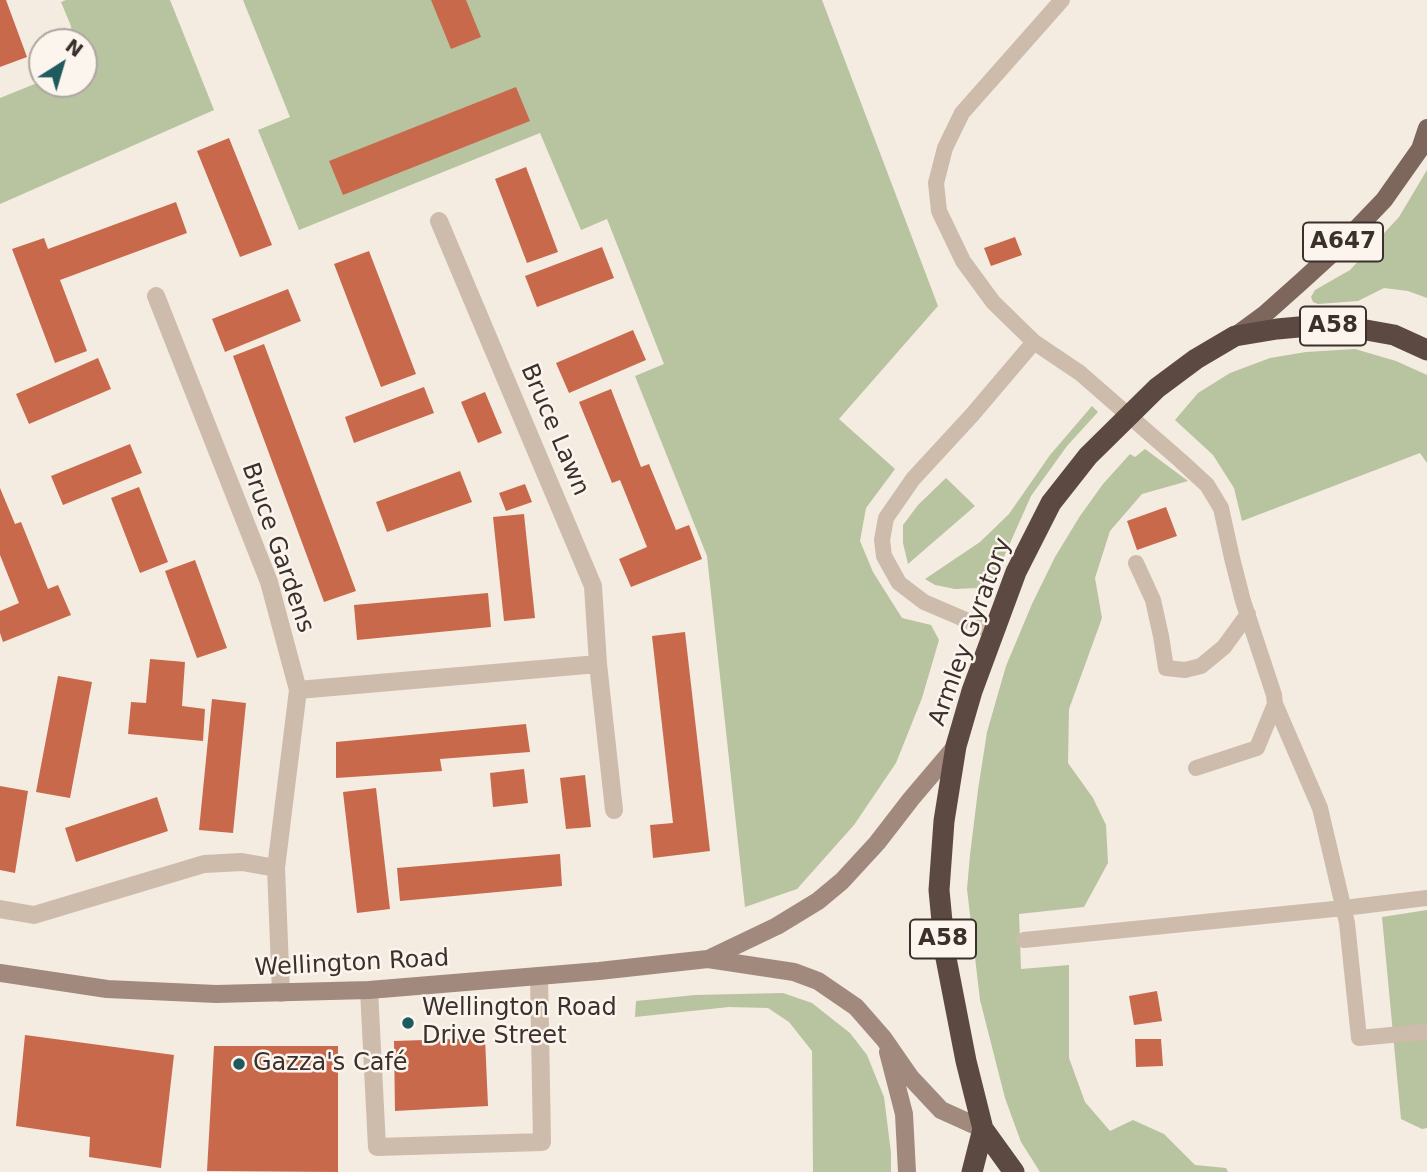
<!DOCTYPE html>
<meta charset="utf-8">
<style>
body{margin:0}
#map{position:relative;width:1427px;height:1172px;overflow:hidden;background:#f4ebe1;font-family:"DejaVu Sans",sans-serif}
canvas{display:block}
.north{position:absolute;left:28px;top:28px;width:70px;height:70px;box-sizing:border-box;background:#fbf5ee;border:2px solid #aea6a0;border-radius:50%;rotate:37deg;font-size:19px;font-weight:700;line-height:28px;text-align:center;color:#3b302b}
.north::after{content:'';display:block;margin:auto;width:24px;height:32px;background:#1f5a5e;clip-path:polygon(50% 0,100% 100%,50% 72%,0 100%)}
</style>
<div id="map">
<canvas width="1427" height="1172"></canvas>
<div class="north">N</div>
</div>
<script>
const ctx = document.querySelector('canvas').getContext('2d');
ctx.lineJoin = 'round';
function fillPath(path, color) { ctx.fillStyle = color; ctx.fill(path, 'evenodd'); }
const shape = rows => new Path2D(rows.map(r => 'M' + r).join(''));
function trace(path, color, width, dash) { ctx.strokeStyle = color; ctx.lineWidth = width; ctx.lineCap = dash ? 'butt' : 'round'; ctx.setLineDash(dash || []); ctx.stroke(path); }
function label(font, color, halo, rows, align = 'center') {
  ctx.font = font + ' "DejaVu Sans",sans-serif'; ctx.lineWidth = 5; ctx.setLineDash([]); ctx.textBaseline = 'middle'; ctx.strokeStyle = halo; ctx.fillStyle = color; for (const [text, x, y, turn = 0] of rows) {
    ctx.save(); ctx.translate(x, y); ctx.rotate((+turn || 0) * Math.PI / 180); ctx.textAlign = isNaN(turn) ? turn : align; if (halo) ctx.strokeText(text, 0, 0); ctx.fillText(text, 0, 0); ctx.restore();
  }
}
const green = shape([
 [66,0,170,0,214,110,0,204,0,98,42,81,42,84,84,84,84,42,70,42,72,35,71,26,61,2],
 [243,0,822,0,938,306,839,419,895,469,866,508,860,541,873,572,902,618,931,625,939,640,922,698,896,763,854,825,797,889,745,907,707,556,635,376,664,364,607,219,581,230,540,133,299,230,258,130,290,117],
 [1427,170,1427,298,1408,291,1384,288,1358,301,1318,304,1313,302,1311,297,1315,290,1350,270,1399,217],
 [1355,349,1396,361,1427,375,1427,463,1420,453,1242,521,1234,488,1213,455,1175,420,1198,393,1230,373,1270,358,1306,352],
 [1092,406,1098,412,1067,446,1031,496,994,579,988,585,978,588,955,589,935,585,925,579,980,542,1009,514,1050,455],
 [1145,449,1188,481,1142,494,1110,531,1095,578,1102,618,1069,709,1068,763,1093,798,1106,825,1108,863,1084,907,1019,914,1021,969,1069,965,1069,1058,1085,1102,1110,1131,1133,1120,1164,1134,1195,1165,1226,1168,1228,1172,1040,1172,1021,1142,1005,1098,980,1000,967,889,970,855,978,790,987,732,1006,666,1032,604,1055,557,1080,516,1103,484,1130,454,1135,457],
 [946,478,975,506,908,564,903,543,903,525,918,505],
 [1427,910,1427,1128,1422,1129,1401,1119,1382,917],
 [783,993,812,1003,850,1033,867,1055,884,1097,891,1153,891,1172,813,1172,812,1051,789,1022,768,1008,729,1007,635,1017,636,1001,695,995]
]);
const building = shape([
 [0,0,6,0,27,57,0,67],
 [431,0,466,0,481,37,451,49],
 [516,87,530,121,343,195,329,161],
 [229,138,272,245,240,257,197,151],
 [526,167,558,252,527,263,495,179],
 [176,202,187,233,60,280,87,351,55,363,12,249,44,238,48,249],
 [1015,237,1022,255,991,266,984,248],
 [602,247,614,278,537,307,525,276],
 [369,251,416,374,381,387,334,264],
 [288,289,301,321,225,352,212,319],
 [633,330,646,360,569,393,556,363],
 [264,344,356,591,324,602,233,356],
 [98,358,111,389,29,424,16,394],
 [424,387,434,413,354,443,345,417],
 [611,389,641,467,649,464,676,530,689,525,702,559,631,587,619,559,647,547,620,480,612,483,579,402],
 [485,392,502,433,478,443,461,402],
 [130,444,142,473,63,505,51,476],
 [460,471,472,502,387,532,376,502],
 [525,484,532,502,506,511,499,493],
 [139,487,168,562,140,573,111,498],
 [0,488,15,524,21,522,48,589,58,585,71,615,3,642,0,633,0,611,19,603,0,555],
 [1166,507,1177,536,1137,550,1127,521],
 [524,514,535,618,504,621,493,517],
 [195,560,227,648,197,658,165,571],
 [488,593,491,627,357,640,354,605],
 [685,632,710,851,653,858,650,825,673,823,652,636],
 [150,659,185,662,182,706,205,709,203,741,128,734,131,702,146,703],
 [58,676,92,682,70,798,36,792],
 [212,699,246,703,233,833,199,830],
 [526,724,530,752,440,759,442,771,336,778,336,742],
 [524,769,528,803,493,807,490,773],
 [585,775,591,827,566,829,560,778],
 [0,786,28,791,15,873,0,870],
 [376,788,390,909,357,913,343,792],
 [157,797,168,831,76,862,65,828],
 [560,854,562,886,400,901,397,868],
 [1157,991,1162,1021,1134,1025,1129,996],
 [25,1035,174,1055,161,1168,89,1157,90,1137,16,1126],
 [485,1038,488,1106,395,1111,394,1041],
 [1135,1039,1161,1039,1163,1066,1136,1067],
 [214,1046,338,1046,338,1172,207,1171]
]);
const lane = shape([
 [1062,0,962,113,945,148,936,183,939,211,963,261,993,302,1034,342,1080,373,1181,461,1207,485,1221,508,1232,558,1243,601,1274,695,1275,704,1320,808,1347,923,1359,1038,1423,1032],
 [1136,563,1153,600,1161,636,1166,668,1185,670,1201,666,1224,647,1248,614],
 [994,632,924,602,899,583,884,556,882,540,886,518,913,479,972,415,1034,342],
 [1196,768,1257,748,1275,704],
 [1024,940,1344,908,1427,898]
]);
const street = shape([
 [439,221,593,586,598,664,614,810],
 [156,296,269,582,298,690,276,868,281,993],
 [298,690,598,664],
 [0,909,34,915,204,864,242,862,276,868],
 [369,990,377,1147,542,1142,539,976]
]);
const secondary = shape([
 [708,959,777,926,818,901,842,881,877,843,911,799,956,746],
 [0,973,107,989,216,994,369,990,599,971,708,959,794,972,818,981,856,1007,884,1039,911,1078,941,1110,983,1129],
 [888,1052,904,1114,907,1172]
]);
const primary = shape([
 [1235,336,1265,314,1302,281,1337,249,1384,200,1420,149,1427,128]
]);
const highway = shape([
 [972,1172,983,1129],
 [1014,1172,983,1129,966,1061,945,953,939,890,944,821,956,746,972,691,1016,572,1051,503,1088,456,1157,388,1196,359,1235,336,1277,329,1321,325,1355,328,1394,335,1427,350]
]);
const markers = [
 [408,1023,7,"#1f5a5e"],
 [239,1064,7,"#1f5a5e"]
];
const shields = [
 [1343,242,80],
 [1333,326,66],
 [943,939,66]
];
const shieldNames = [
 ["A647",1343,242],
 ["A58",1333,326],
 ["A58",943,939]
];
const streetNames = [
 ["Bruce Lawn",554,430,67],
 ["Bruce Gardens",277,548,71],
 ["Armley Gyratory",971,632,-70],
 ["Wellington Road",352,964,-3]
];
const poiNames = [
 ["Wellington Road",422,1009],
 ["Drive Street",422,1037],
 ["Gazza's Café",253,1064]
];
fillPath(green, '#b8c4a0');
fillPath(building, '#c8694b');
trace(lane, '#cdbbac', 16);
trace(street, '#cdbbac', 18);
trace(secondary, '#a18a7d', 18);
trace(primary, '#7d675c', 18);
trace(highway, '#5c4a42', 21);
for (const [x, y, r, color] of markers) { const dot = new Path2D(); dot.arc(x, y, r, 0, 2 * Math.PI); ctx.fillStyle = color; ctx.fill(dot); trace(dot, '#fbf5ee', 2.5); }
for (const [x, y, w] of shields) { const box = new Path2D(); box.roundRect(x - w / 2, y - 19.5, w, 39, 5); ctx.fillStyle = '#fbf5ee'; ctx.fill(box); trace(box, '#3b302b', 2); }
label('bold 23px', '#3b302b', null, shieldNames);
label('24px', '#3b302b', '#fbf5ee', streetNames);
label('24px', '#3b302b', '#fbf5ee', poiNames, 'left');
</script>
